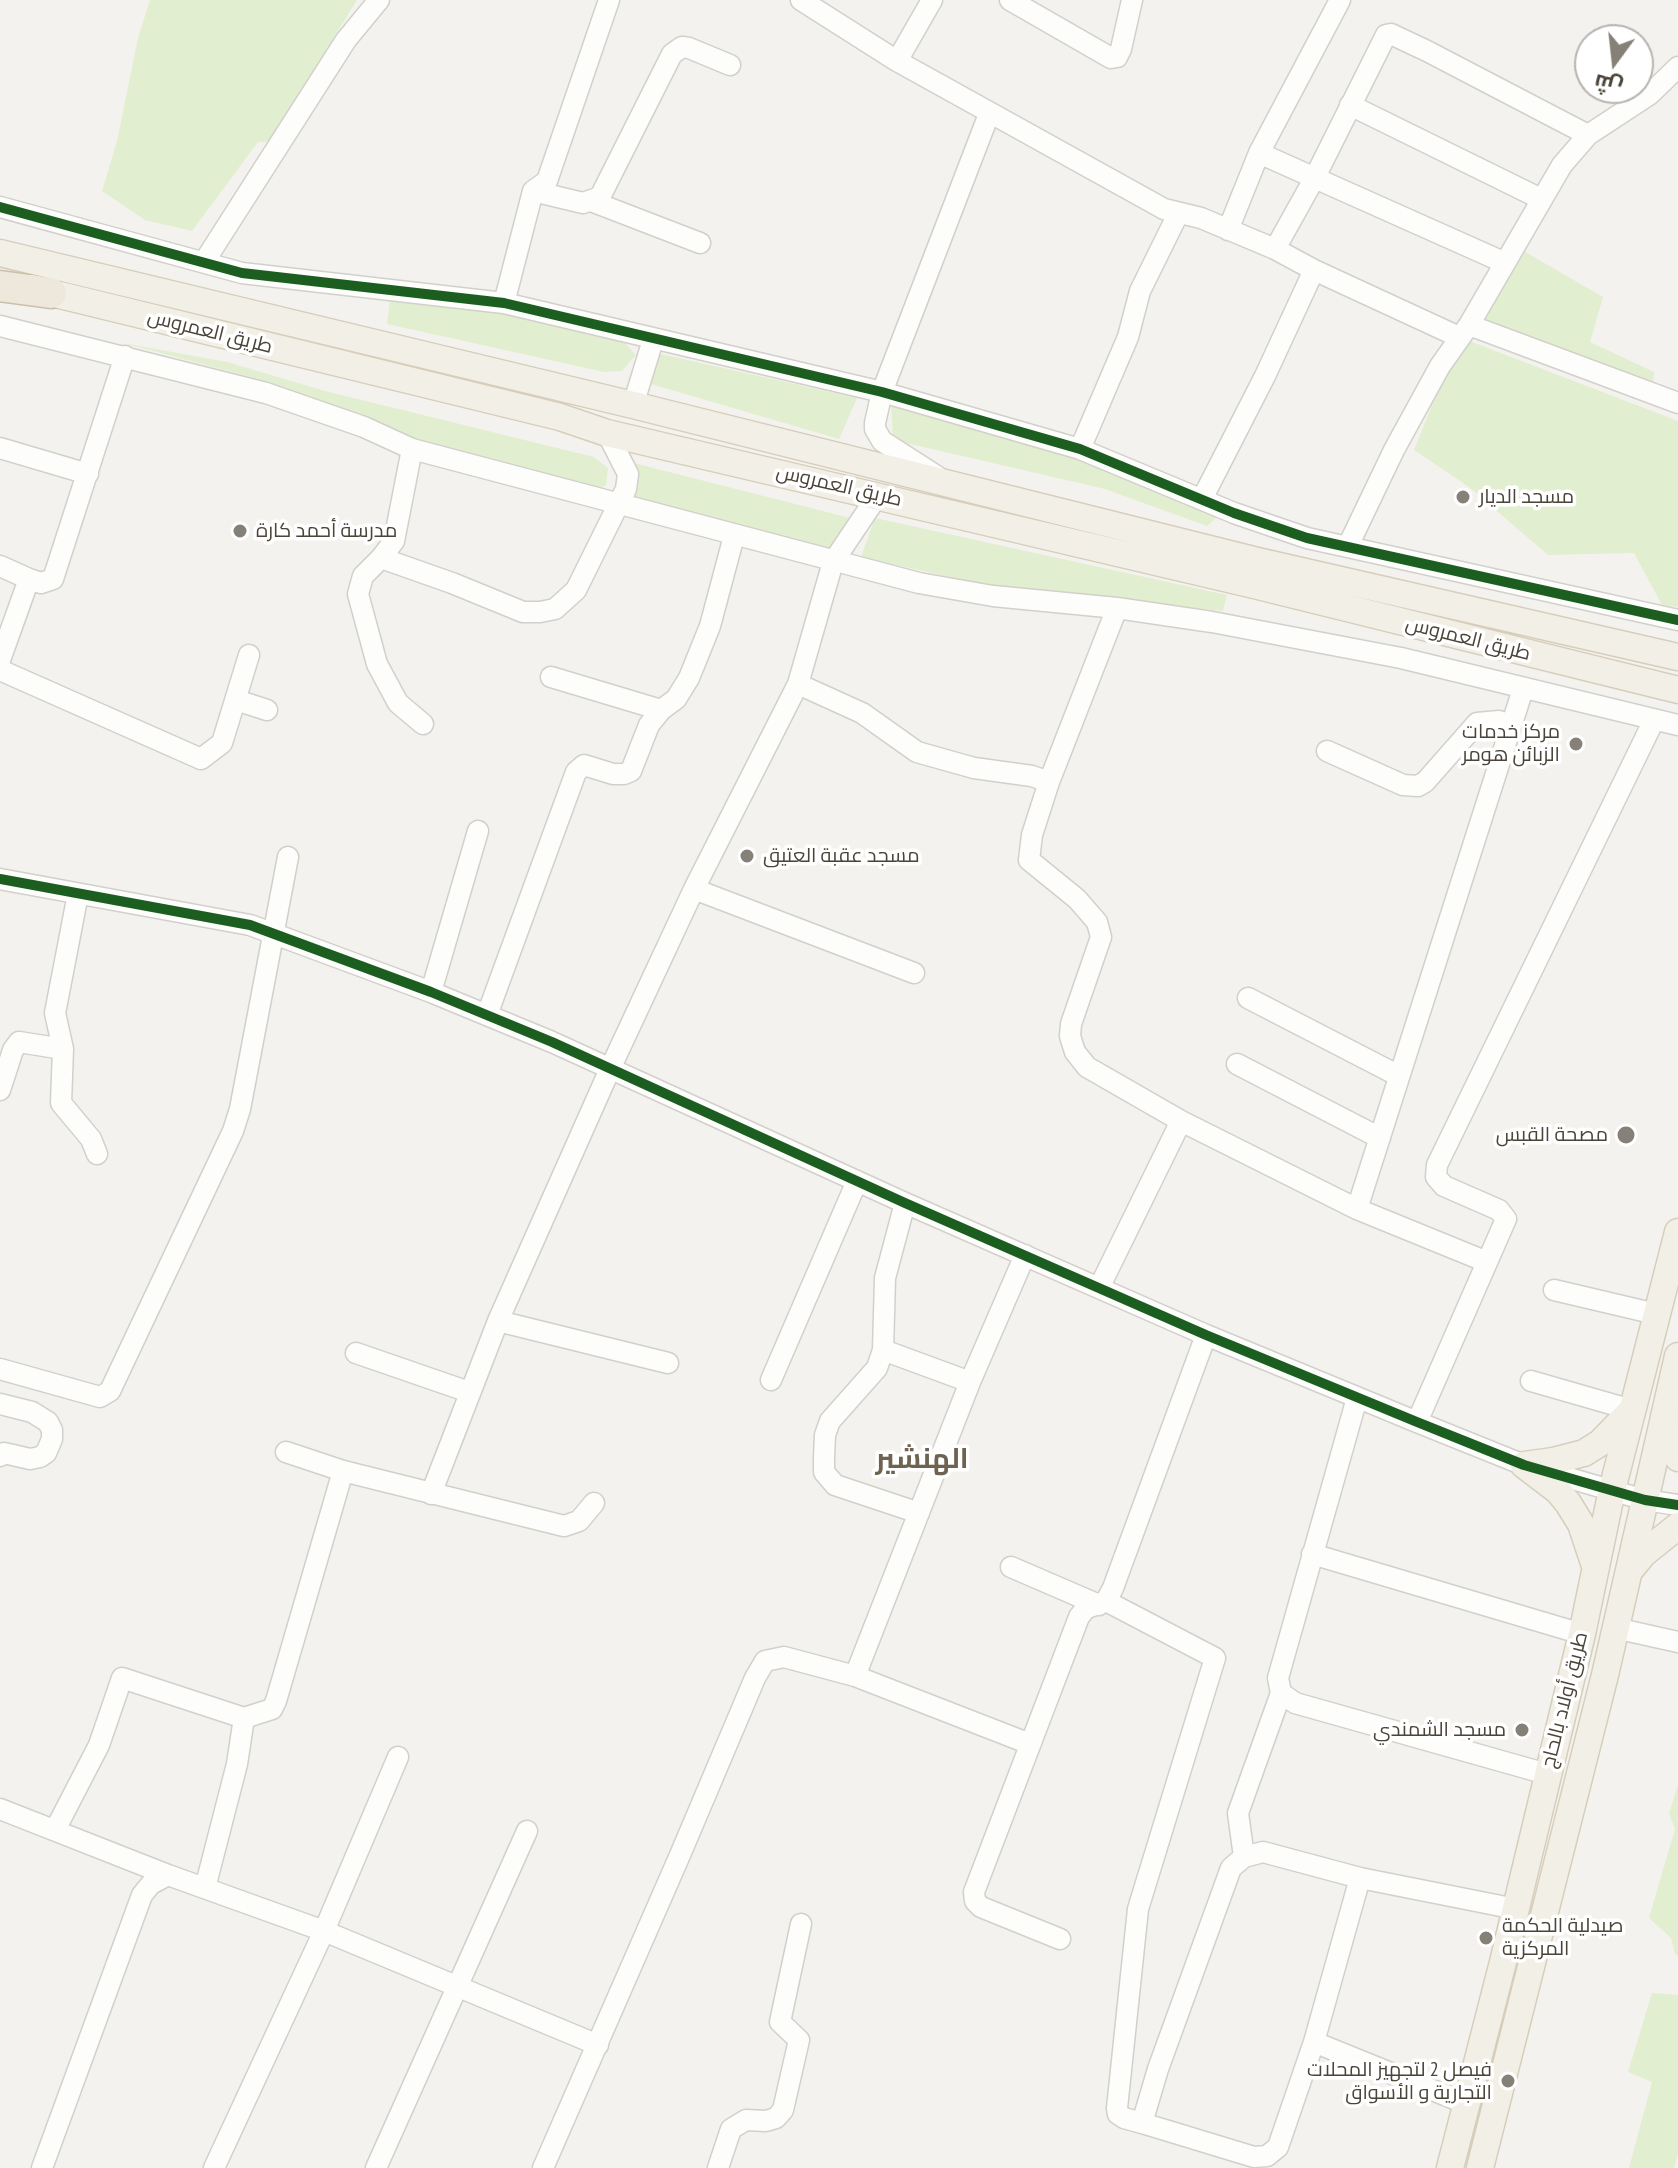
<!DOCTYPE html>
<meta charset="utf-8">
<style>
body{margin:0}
#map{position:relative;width:1678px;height:2168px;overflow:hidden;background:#f4f2ee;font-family:"PT Sans Narrow",Cairo,sans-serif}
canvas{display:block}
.north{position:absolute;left:1574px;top:24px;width:80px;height:80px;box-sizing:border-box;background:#fff;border:2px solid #b7b4b0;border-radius:50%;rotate:195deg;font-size:22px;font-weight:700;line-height:32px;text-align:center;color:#4b4439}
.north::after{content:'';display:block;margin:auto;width:28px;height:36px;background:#868178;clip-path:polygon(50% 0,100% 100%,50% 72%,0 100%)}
</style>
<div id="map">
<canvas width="1678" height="2168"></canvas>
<div class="north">ش</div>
</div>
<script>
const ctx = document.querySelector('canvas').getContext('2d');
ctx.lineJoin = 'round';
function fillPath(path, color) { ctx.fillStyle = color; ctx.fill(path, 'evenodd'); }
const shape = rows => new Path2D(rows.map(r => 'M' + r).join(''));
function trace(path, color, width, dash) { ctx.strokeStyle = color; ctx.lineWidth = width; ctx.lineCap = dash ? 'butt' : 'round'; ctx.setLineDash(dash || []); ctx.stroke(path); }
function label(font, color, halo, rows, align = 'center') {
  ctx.font = font + ' "PT Sans Narrow",Cairo,sans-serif'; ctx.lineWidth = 7; ctx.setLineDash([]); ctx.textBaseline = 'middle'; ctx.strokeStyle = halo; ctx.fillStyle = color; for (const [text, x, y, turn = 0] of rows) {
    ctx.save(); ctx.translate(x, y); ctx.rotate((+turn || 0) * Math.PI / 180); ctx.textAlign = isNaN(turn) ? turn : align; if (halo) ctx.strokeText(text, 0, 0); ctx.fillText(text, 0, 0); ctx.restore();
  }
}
const green = shape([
 [150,0,357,0,328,47,281,141,258,142,192,231,145,220,102,191,117,141,138,38],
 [1522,250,1603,297,1590,342,1654,372,1653,388,1477,323],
 [390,300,523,315,625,343,636,355,622,371,604,372,387,324],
 [1459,337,1678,421,1678,607,1662,605,1634,553,1548,555,1469,487,1414,450],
 [123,343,227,362,325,391,594,457,608,468,606,485,594,491,410,440,266,381],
 [656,353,857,398,839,439,651,384],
 [891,403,1074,456,1124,479,1220,515,1207,526,1105,489,893,440],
 [630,462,850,518,835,551,628,501],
 [875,518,1227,595,1223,611,1004,589,861,557],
 [1678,1785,1678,1956,1675,1954,1671,1938,1649,1918,1675,1829,1669,1813],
 [1652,1993,1678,1995,1678,2154,1674,2168,1629,2168,1652,2082,1628,2072]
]);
const minor = shape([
 [801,0,897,61,1164,209,1201,218,1275,249,1314,270,1459,337],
 [1010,0,1111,58,1117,57,1121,49,1132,0],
 [897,61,932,0],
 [1350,105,1541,199],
 [1259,153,1503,262],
 [533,191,547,181,609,0],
 [591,201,700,243],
 [0,207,242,273,504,303,882,392,1080,449,1234,513,1307,538,1678,620],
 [1228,230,1259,153,1340,0],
 [1275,249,1314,179,1386,35,1391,34,1427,51,1588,135],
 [204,262,346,40,379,0],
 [504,303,533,191,583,203,600,197,672,54,682,47,689,48,730,65],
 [1469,325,1678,403],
 [0,326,266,393,364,427,412,449,919,583,993,596,1117,608,1212,622,1401,658,1678,725],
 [633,405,653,340],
 [0,448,88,474],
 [412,449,394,541,381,558,452,583,523,612,540,612,555,609,576,590,626,489,628,474,607,433],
 [1080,449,1128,337,1140,291,1178,214],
 [938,477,882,441,875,429,875,423,882,392,989,114],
 [1202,499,1265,376,1314,270],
 [1348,546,1394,450,1440,366,1469,325,1562,165,1588,135,1649,95,1678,67],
 [381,558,363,576,358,594,377,664,398,703,423,724],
 [0,566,29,579,0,660],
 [29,579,41,583,53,579,125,356],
 [1117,608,1049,782,1032,835,1029,860,1077,899,1097,922,1101,937,1071,1024,1070,1036,1075,1052,1087,1067,1181,1121,1357,1209,1487,1262],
 [0,670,201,759,222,743,249,655],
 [551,677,661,710],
 [798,684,862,713,917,752,974,768,1032,776,1049,782],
 [236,700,267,710],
 [1327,751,1403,785,1418,786,1425,782,1477,723,1499,721,1511,725],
 [0,879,250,925,431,992,552,1042,905,1203,1206,1335,1417,1422,1524,1465,1645,1500,1678,1505],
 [694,889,914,973],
 [78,894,55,1013,63,1049,61,1103,91,1139,97,1154],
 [431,992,478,831],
 [1248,998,1399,1076],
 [487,1015,576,772,584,765,613,774,624,774,631,771,649,725,661,710,676,699,689,678,710,626,734,536],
 [1237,1064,1380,1138],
 [0,1090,13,1050,19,1042,63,1049],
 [905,1203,885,1278,883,1350,877,1368,830,1421,825,1435,824,1458,824,1472,835,1485,919,1513],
 [1357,1209,1523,689],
 [1099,1288,1181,1121],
 [1554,1290,1656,1314],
 [498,1321,668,1363],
 [883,1350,970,1382],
 [356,1353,469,1392],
 [0,1369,100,1397,110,1391,233,1131,240,1109,288,857],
 [771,1380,857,1181],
 [1531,1381,1632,1410],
 [0,1404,32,1412,48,1422,52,1430,52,1439,46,1453,40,1457,30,1459,4,1453,0,1456],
 [1417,1422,1506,1219,1499,1210,1444,1186,1436,1177,1437,1165,1654,720],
 [286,1452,343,1471,564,1526,579,1521,594,1503],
 [431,1494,498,1321,610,1069,694,889,798,684,833,562,878,495],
 [1312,1554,1582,1634],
 [1011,1567,1099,1605],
 [1106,1601,1215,1658,1138,1909,1117,2108,1118,2114,1124,2118,1142,2123],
 [1615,1628,1678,1642],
 [855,1676,970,1382,1025,1255],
 [1281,1693,1295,1703,1547,1774],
 [0,1809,168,1875,324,1931,598,2045],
 [55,1830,99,1745,122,1678,244,1718],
 [1244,1857,1238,1813,1281,1693,1278,1678,1357,1398],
 [1360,1878,1314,2042,1278,2147,1267,2156,1254,2157,1142,2123,1158,2069,1231,1868,1244,1857,1263,1852,1360,1878,1516,1909],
 [205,1888,237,1764,244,1718,272,1709,276,1701,343,1471],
 [1060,1939,981,1907,975,1901,974,1892,1079,1617,1085,1609,1106,1601,1113,1588,1206,1335],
 [1314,2042,1467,2104],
 [42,2168,142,1895,151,1884,168,1875],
 [214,2168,324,1931,398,1757],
 [376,2168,527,1831],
 [543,2168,680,1855,755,1678,765,1661,784,1657,855,1676,1030,1744],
 [718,2168,731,2129,746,2120,766,2121,776,2118,783,2110,799,2040,780,2022,801,1924]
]);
const major = shape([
 [0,253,633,405,1258,561,1678,657],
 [31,288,560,417,607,433,1254,585,1678,690],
 [1664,1416,1678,1458],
 [1524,1465,1558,1491,1568,1503,1581,1524,1594,1563],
 [1524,1465,1553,1461,1584,1453,1600,1443,1631,1411],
 [1630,1570,1643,1554,1678,1526],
 [1450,2168,1503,1962,1582,1634,1612,1490,1678,1232],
 [1480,2168,1605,1675,1678,1356]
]);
const highway = shape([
 [0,286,51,293]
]);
const cycleway = shape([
 [0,207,242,273,504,303,882,392,1080,449,1234,513,1307,538,1678,620],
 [0,879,250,925,431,992,552,1042,905,1203,1206,1335,1417,1422,1524,1465,1645,1500,1678,1505]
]);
const markers = [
 [1463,497,8,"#868178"],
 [240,531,8,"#868178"],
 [1576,744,8,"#868178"],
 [747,856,8,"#868178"],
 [1626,1135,10,"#868178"],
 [1522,1730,8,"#868178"],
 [1486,1938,8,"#868178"],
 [1508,2081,8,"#868178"]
];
const streetNames = [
 ["طريق العمروس",210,332,14],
 ["طريق العمروس",839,486,13],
 ["طريق العمروس",1468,639,14],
 ["طريق أولاد بالحاج",1565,1700,-76]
];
const poiNames = [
 ["مسجد الديار",1479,497],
 ["مدرسة أحمد كارة",256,531],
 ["مركز خدمات",1560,732,"right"],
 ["الزبائن هومر",1560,755,"right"],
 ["مسجد عقبة العتيق",763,856],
 ["مصحة القبس",1608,1135,"right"],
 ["مسجد الشمندي",1506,1730,"right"],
 ["صيدلية الحكمة",1502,1926],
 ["المركزية",1502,1949],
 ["فيصل 2 لتجهيز المحلات",1492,2070,"right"],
 ["التجارية و الأسواق",1492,2093,"right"]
];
const districtNames = [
 ["الهنشير",922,1460]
];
fillPath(green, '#e1eecf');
trace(minor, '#d2d0cb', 23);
trace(major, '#d6cebb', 29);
trace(highway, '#ccbfa9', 33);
trace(minor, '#fdfdfc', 20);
trace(major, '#f2efe6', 26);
trace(highway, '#ede8db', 30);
trace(cycleway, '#1b5e20', 10);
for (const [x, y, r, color] of markers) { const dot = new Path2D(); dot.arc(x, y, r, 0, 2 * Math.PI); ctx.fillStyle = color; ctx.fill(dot); trace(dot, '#fff', 3); }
label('20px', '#4b4439', '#fff', streetNames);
label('20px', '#4b4439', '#fff', poiNames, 'left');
label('bold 28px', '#6e6250', '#fff', districtNames);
</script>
